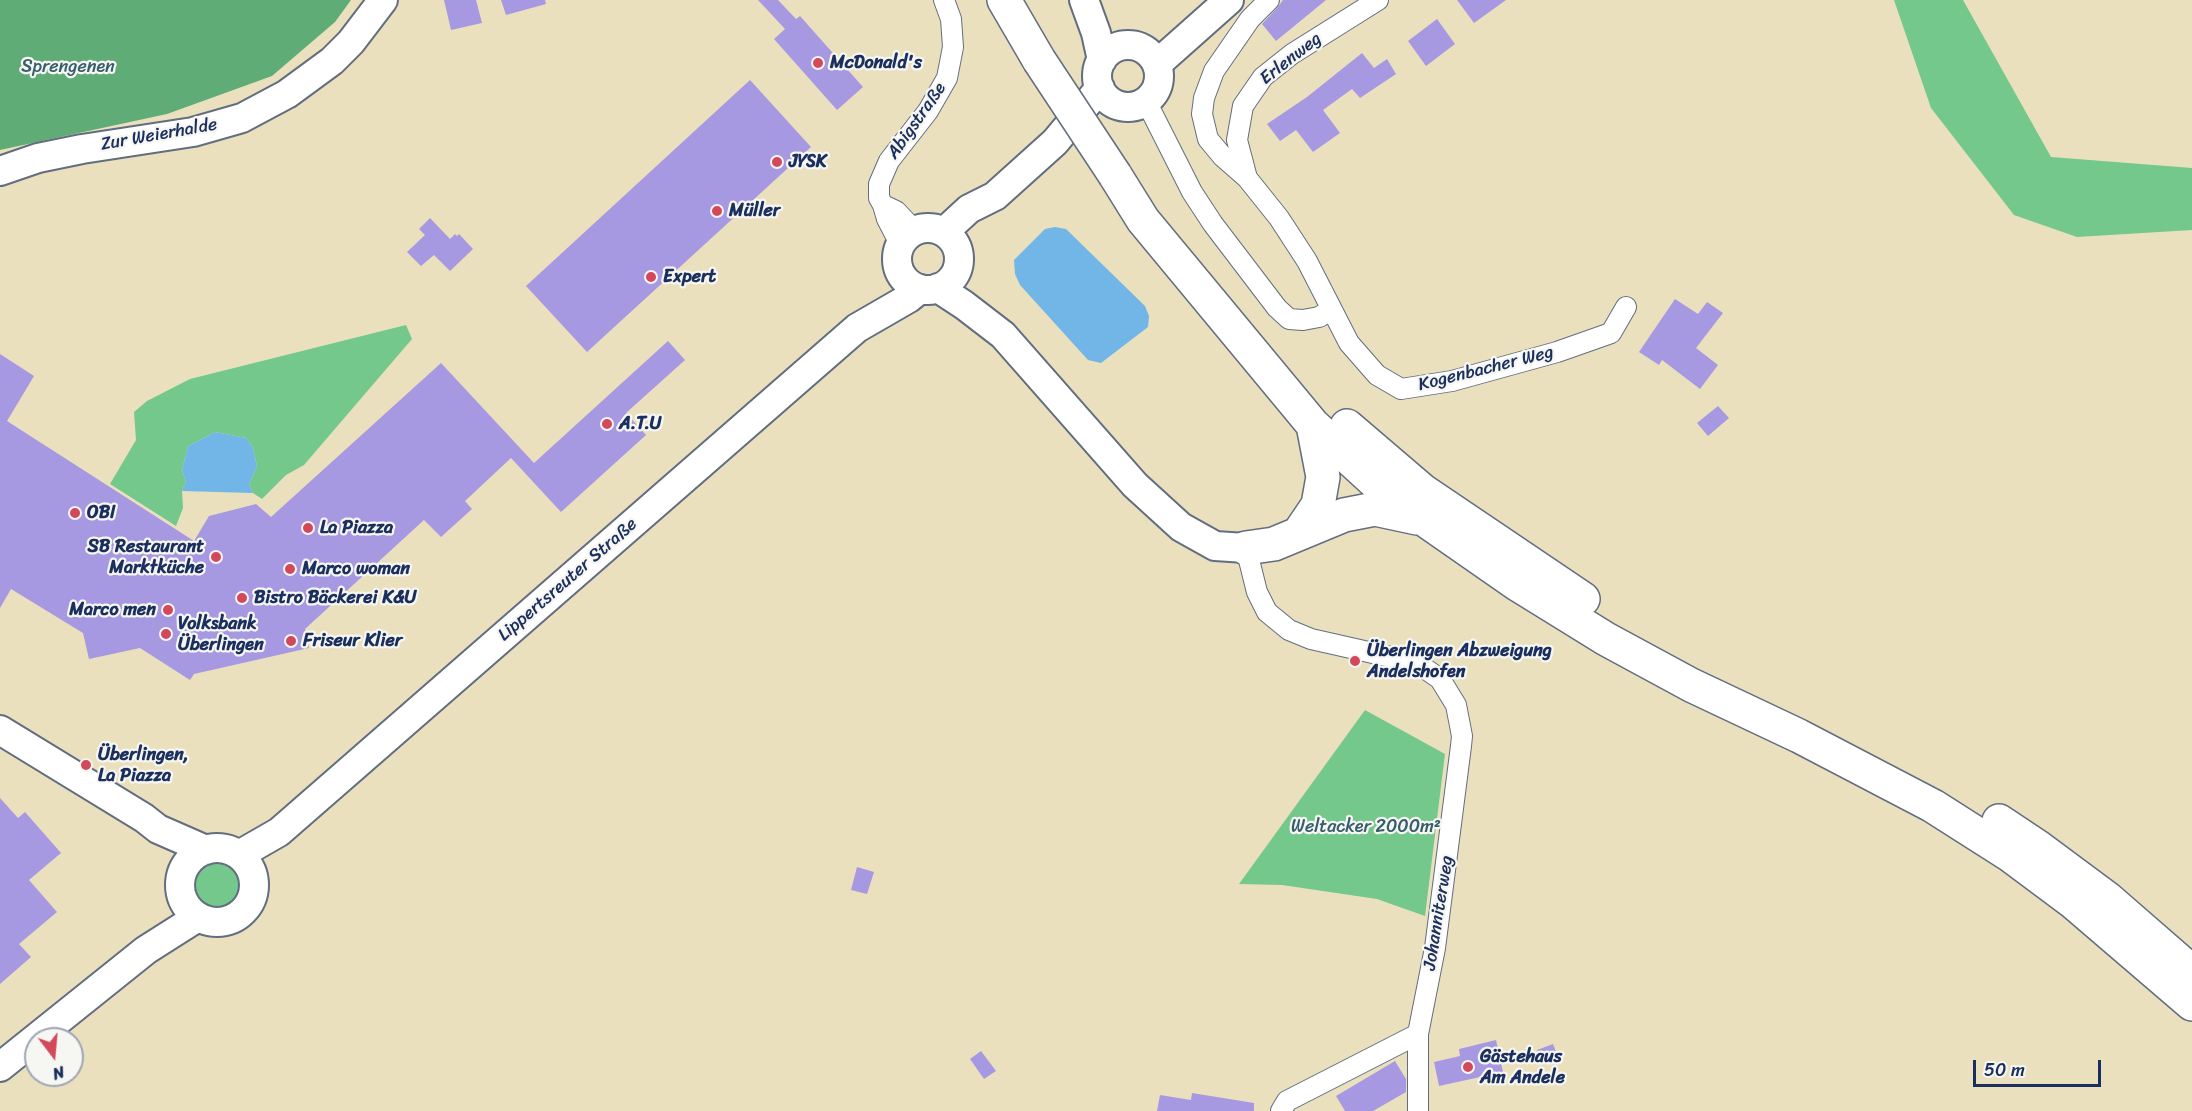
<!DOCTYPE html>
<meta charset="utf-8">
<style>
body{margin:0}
#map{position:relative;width:2192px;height:1111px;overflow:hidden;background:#eae0be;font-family:Sriracha,sans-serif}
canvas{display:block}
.north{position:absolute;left:24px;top:1027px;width:60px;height:60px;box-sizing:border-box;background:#f6f6f2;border:2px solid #9ea6b7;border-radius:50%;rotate:164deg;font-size:16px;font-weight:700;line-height:24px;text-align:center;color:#1b2f5e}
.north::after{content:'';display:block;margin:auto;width:21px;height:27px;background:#d1495b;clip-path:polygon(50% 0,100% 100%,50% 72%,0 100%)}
.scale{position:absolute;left:1973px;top:1060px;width:128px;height:27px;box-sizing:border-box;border:3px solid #1b2f5e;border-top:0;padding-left:8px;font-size:18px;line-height:21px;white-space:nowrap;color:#1b2f5e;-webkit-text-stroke:4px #f6f6f2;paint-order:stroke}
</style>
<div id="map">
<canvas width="2192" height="1111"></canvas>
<div class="north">N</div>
<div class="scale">50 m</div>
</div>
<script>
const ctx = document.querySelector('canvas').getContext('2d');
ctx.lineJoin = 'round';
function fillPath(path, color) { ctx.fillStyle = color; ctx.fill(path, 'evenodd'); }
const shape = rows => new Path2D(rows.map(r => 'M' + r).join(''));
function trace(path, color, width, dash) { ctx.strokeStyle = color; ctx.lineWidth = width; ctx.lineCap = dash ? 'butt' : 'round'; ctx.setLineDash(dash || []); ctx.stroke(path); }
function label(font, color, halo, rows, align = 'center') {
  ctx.font = font + ' Sriracha,sans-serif'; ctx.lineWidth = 4.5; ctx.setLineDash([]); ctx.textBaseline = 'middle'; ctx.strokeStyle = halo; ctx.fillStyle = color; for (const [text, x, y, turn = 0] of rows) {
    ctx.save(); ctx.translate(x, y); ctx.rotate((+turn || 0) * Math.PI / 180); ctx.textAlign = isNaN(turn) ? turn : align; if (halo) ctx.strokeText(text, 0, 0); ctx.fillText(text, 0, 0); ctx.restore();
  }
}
const green = shape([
 [1894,0,1963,0,2051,157,2192,168,2192,230,2077,237,2014,215,1931,108],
 [406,325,412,339,304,465,286,475,262,499,253,493,249,485,257,466,253,448,246,438,215,432,188,446,182,470,186,482,182,491,183,508,176,526,110,484,136,440,134,412,147,401,190,379],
 [1365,710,1445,754,1425,916,1377,899,1282,885,1239,884],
 '189 887a27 27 0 1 1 54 0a27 27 0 1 1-54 0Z'
]);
const forest = shape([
 [0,0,351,0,335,22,272,76,167,114,0,150]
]);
const water = shape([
 [1055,227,1066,229,1145,306,1149,316,1148,327,1101,363,1088,360,1020,285,1015,274,1014,260,1045,229],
 [215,432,246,438,253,448,257,466,249,485,253,493,182,491,186,482,182,470,188,446]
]);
const building = shape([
 [444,0,476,0,482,23,451,30],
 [501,0,545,0,546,4,506,15],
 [758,0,778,0,796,19,800,16,863,87,837,110,774,39,785,29],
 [1283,0,1326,0,1276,41,1262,24,1277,8],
 [1457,0,1506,0,1474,23],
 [1437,19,1455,44,1426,66,1408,41],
 [1362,53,1374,68,1387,59,1396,74,1360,98,1352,89,1323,110,1340,133,1313,152,1296,130,1280,141,1267,124,1307,97],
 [750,80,811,147,587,352,526,286],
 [430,218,450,239,455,234,457,236,459,234,473,249,450,271,434,255,421,266,407,252,425,235,419,229],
 [1675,299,1698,314,1707,302,1723,313,1696,348,1718,365,1700,389,1662,360,1659,365,1639,352],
 [668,341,685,360,626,413,646,435,561,512,511,458,465,501,472,509,441,537,424,520,305,629,309,648,194,674,190,680,140,648,89,659,83,633,11,589,0,608,0,354,34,376,7,421,194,541,209,516,256,504,271,517,441,363,534,463],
 [1718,406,1729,418,1708,436,1697,423],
 [0,798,18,818,25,812,61,853,29,880,57,912,19,944,31,957,0,984],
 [857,867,874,872,867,894,851,890],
 [1496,1040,1503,1072,1439,1086,1434,1062,1460,1056,1459,1049],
 [1553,1044,1558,1057,1542,1063,1537,1050],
 [981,1051,996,1071,984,1079,970,1059],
 [1395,1061,1406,1079,1406,1092,1373,1111,1345,1111,1336,1096],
 [1192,1093,1254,1103,1254,1111,1157,1111,1160,1095,1191,1100]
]);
const street = shape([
 [1378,0,1292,54,1263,77,1243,106,1237,140,1247,178,1279,218,1307,261,1349,343,1377,375,1401,389,1452,381,1557,352,1611,333,1626,307],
 [1146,101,1192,192,1213,224,1277,308,1289,319,1303,320,1319,317,1331,310],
 [1247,178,1223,157,1208,139,1202,114,1204,98,1214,71,1250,19,1269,0],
 [883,205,896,211,915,231],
 [901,246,887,219,883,205,879,198,879,184,889,161,928,111,947,78,953,47,951,19,944,0],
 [1246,548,1257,592,1267,612,1289,630,1311,639,1417,663,1440,679,1456,705,1462,736,1461,746,1435,948,1418,1034,1418,1111],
 [1281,1111,1287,1101,1418,1034]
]);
const secondary = shape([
 [1084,0,1096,33,1102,60],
 '1097 76a31 31 0 1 1 62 0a31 31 0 1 1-62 0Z',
 [1157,64,1229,0],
 [0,171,38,158,82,149,193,132,242,118,287,94,332,61,351,42,383,0],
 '897 259a31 31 0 1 1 62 0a31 31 0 1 1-62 0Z',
 [944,232,969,209,995,196,1055,142,1100,88],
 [938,288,964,305,1003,335,1135,485,1181,527,1215,546,1246,548],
 [0,730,144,818,158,829,206,850],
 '180 885a37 37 0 1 1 74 0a37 37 0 1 1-74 0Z',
 [239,855,279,832,857,328,909,298,920,289],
 [0,1067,146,950,198,917]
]);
const highway = shape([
 [1004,0,1039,60],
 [1115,175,1143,220,1313,425,1374,481,1425,520,1517,584,1606,639,1691,685,1799,736,1933,806,2010,855,2073,902,2192,1004],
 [1347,426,1423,491,1583,599],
 [1299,533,1318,505,1323,477,1313,425],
 [1246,548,1274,544,1344,515,1375,509,1417,518],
 [1999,821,2038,847,2108,899,2192,972]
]);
const highwayBridge = shape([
 [1039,60,1115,175]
]);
const markers = [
 [818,63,6,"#d1495b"],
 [777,162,6,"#d1495b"],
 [717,211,6,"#d1495b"],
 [651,277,6,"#d1495b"],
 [607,424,6,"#d1495b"],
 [75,513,6,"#d1495b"],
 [308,528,6,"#d1495b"],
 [216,557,6,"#d1495b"],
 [290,569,6,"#d1495b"],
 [242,598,6,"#d1495b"],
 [168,610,6,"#d1495b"],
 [166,634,6,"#d1495b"],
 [291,641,6,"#d1495b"],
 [1355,661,6,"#d1495b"],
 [86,765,6,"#d1495b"],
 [1468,1067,6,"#d1495b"]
];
const streetNames = [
 ["Erlenweg",1291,59,-38],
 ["Abigstraße",917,121,-55],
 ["Zur Weierhalde",159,135,-10],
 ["Kogenbacher Weg",1486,369,-14],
 ["Lippertsreuter Straße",568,580,-41],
 ["Johanniterweg",1439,913,-81]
];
const poiNames = [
 ["McDonald's",830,63],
 ["JYSK",789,162],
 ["Müller",729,211],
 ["Expert",663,277],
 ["A.T.U",619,424],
 ["OBI",87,513],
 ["La Piazza",320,528],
 ["SB Restaurant",204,547,"right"],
 ["Marktküche",204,568,"right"],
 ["Marco woman",302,569],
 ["Bistro Bäckerei K&U",254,598],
 ["Marco men",156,610,"right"],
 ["Volksbank",178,624],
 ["Überlingen",178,645],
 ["Friseur Klier",303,641],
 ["Überlingen Abzweigung",1367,651],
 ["Andelshofen",1367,672],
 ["Überlingen,",98,755],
 ["La Piazza",98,776],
 ["Gästehaus",1480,1057],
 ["Am Andele",1480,1078]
];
const parkNames = [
 ["Sprengenen",68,67],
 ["Weltacker 2000m²",1366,827]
];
fillPath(green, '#74c88b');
fillPath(forest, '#5fac77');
fillPath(water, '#72b5e7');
fillPath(building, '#a798e2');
trace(street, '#636d80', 22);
trace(secondary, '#636d80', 32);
trace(highway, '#636d80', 36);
trace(street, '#fff', 20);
trace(secondary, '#fff', 28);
trace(highway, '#fff', 33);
trace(highwayBridge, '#636d80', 36, []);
trace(highwayBridge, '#fff', 33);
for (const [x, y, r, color] of markers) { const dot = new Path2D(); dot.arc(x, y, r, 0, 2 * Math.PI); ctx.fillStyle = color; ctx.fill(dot); trace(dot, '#f6f6f2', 2); }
label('18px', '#1b2f5e', '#f6f6f2', streetNames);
label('bold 18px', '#1b2f5e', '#f6f6f2', poiNames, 'left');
label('18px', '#365d6c', '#f6f6f2', parkNames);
</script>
